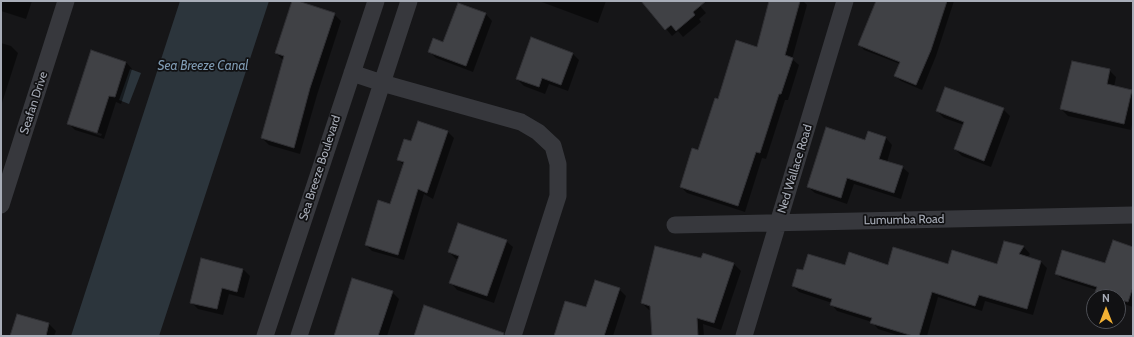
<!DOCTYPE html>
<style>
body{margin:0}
#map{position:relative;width:1134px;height:337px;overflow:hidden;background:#161618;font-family:Cabin,sans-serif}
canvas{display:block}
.frame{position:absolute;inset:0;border:2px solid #a8adb8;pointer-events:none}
.north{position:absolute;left:1086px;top:289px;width:40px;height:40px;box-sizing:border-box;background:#111113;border:1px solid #4d4f55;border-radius:50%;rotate:0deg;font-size:11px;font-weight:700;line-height:16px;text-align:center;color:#a8adb8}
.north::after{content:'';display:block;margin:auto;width:14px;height:18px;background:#f2b134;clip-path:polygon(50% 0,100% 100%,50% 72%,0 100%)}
</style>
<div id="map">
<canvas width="1134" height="337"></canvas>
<div class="frame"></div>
<div class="north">N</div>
</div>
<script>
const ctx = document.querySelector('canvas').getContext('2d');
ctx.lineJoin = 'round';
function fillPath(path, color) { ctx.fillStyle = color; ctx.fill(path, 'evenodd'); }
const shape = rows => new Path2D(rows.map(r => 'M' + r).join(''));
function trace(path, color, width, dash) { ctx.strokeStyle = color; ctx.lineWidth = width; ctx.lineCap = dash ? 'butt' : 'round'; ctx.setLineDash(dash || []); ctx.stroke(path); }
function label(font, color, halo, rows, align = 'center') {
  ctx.font = font + ' Cabin,sans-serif'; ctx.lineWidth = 3.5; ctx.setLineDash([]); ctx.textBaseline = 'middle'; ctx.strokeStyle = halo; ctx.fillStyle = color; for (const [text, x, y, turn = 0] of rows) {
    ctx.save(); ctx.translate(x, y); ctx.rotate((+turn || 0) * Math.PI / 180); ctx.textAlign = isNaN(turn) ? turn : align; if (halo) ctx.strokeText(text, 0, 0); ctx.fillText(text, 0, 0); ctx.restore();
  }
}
const water = shape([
 [180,1,269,1,159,336,71,336],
 [130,69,141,73,129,104,119,100]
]);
const shadow = shape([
 [1,1,32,1,26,19,1,11],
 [293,1,334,14,341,21,317,95,300,154,269,145,262,138,283,60,276,53],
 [539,1,606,1,598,23],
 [643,1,696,1,706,13,699,19,701,22,683,37,678,31,672,36],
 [770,1,803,1,807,5,792,59,799,65,788,100,785,100,766,159,762,158,745,212,687,193,681,187,698,151,718,101,758,48],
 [877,1,954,1,936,56,922,90,901,81,895,76,900,64,864,50,859,44],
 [486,14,492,21,473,72,436,58,429,51],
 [1,43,11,46,18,53,1,106],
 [573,54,579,60,568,91,549,84,545,94,524,86,517,79],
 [126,62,132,69,121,104,116,102,104,139,75,130,68,123],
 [75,125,102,134,101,136,75,127],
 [1109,70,1116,77,1114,87,1131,91,1133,93,1133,119,1131,130,1068,116,1061,109],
 [1003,109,1010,116,991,167,962,156,955,149,964,125,944,118,937,111],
 [419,122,448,132,454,138,433,199,424,194,404,260,372,251,366,245,390,205,404,165,398,160,412,143],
 [886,138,892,145,887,162,902,167,909,173,901,199,854,184,847,204,815,193,808,187,866,141],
 [506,241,513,247,494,303,457,290,451,283,459,260,456,259,449,252],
 [1004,242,1024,247,1030,254,1027,258,1041,262,1047,268,1033,315,985,301,982,311,938,297,927,336,900,336,878,329,872,322,837,311,831,304,832,303,799,292,793,286,804,272,845,267,949,265,997,265],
 [1133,248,1133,307,1118,302,1118,297,1102,297,1096,291,1097,290,1062,279,1056,273,1105,264],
 [704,254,734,264,741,271,721,330,703,324,704,336,653,336,651,311,649,310,642,303,702,260],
 [202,259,243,269,250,276,244,298,229,294,223,315,198,309,191,302],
 [619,289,626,296,613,336,555,336,587,308],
 [392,292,399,299,387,336,335,336],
 [17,315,49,324,56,331,54,336,11,336]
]);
const building = shape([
 [292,1,298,1,335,13,310,88,294,148,261,138,284,56,275,53,292,1],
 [641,1,706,1,693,12,695,15,676,31,671,25,665,30,641,1],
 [769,1,800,1,785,55,793,58,781,94,779,94,760,153,756,152,738,206,680,187,692,148,698,150,715,98,718,99,736,40,757,47,769,1],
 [876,1,947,1,931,50,916,85,894,76,900,62,858,45,876,1],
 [458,3,486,13,466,66,428,52,433,38,443,42,458,3],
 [531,37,573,53,561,85,542,78,539,87,516,79,531,37],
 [91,50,126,62,115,97,109,96,97,133,67,124,91,50],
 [1072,61,1110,69,1107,84,1132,90,1124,124,1060,109,1072,61],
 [945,87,1004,108,984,161,954,149,964,122,936,111,945,87],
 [418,121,448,131,427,193,418,189,398,255,365,245,378,200,390,204,404,162,397,160,404,139,411,141,418,121],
 [826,127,865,140,868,131,886,137,879,159,903,166,894,193,847,178,841,198,807,187,826,127],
 [458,223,507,240,487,296,449,283,459,256,448,252,458,223],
 [1113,240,1133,247,1133,287,1128,302,1118,299,1118,297,1111,297,1095,292,1097,287,1055,274,1062,250,1105,263,1113,240],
 [1004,241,1024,246,1019,254,1041,261,1027,309,979,295,975,306,932,292,919,336,913,336,870,323,872,318,830,305,832,299,792,286,797,269,803,270,808,254,845,265,849,252,888,265,893,247,948,264,952,250,997,264,1004,241],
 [655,246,701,258,703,253,734,263,714,323,697,318,698,336,652,336,650,306,641,303,655,246],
 [201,258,243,269,237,292,222,288,217,309,190,303,201,258],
 [352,278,393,291,378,336,334,336,352,278],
 [595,280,620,288,604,336,554,336,565,301,586,307,595,280],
 [424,305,504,333,503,336,414,336,424,305],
 [17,314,49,323,46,336,10,336,17,314]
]);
const street = shape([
 [352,73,382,83,521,122,538,132,553,146,558,164,558,196,513,336],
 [1,205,66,1],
 [675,225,1133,215],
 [265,336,376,1],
 [299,336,409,1],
 [744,336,845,1]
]);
const streetNames = [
 ["Seafan Drive",34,103,-72],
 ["Sea Breeze Boulevard",320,168,-72],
 ["Ned Wallace Road",795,169,-73],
 ["Lumumba Road",904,220,-1]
];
const waterNames = [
 ["Sea Breeze Canal",203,66]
];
fillPath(water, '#2c353c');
fillPath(shadow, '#0007');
fillPath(building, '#404145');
trace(building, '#303034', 1);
trace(street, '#37383d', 17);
label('12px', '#a8adb8', '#111113', streetNames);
label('italic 13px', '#7f9bb3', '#111113', waterNames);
</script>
